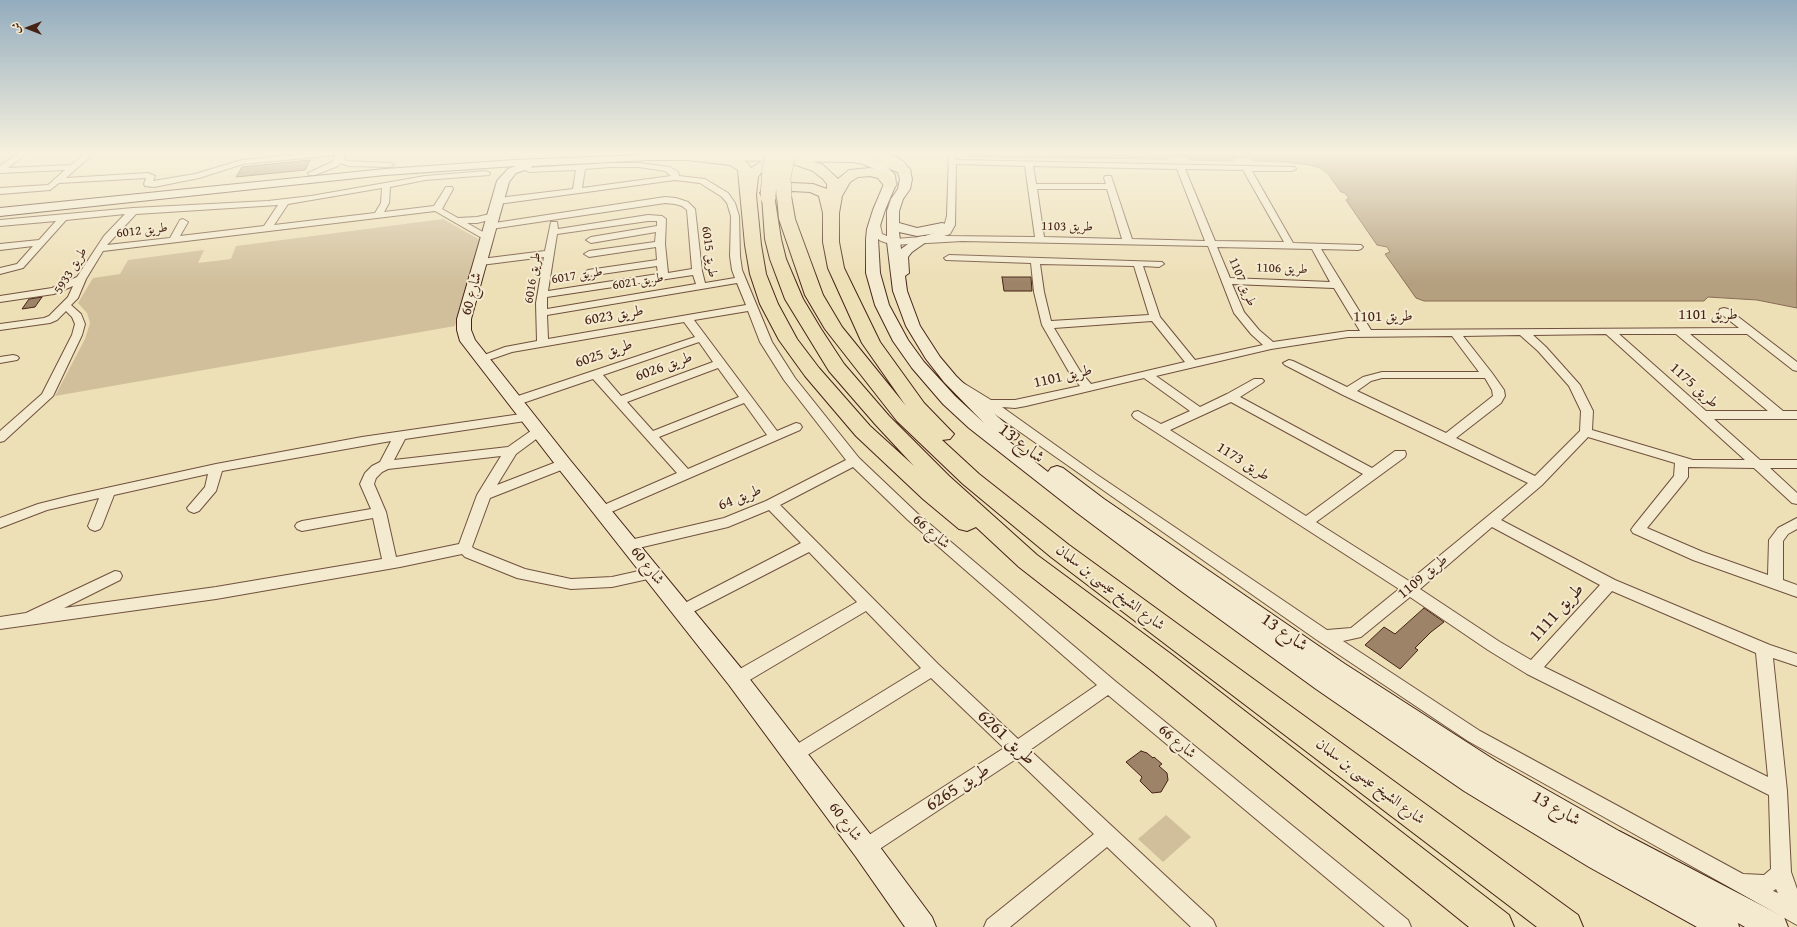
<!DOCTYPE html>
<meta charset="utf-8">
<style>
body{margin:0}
#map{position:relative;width:1797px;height:927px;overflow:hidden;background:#eddfb6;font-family:"Gentium Book Plus",Amiri,serif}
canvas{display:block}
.north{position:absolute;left:8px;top:8px;width:40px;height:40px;-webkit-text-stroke:3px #f3ead0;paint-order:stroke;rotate:270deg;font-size:11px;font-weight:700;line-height:16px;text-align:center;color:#462215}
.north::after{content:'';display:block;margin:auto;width:14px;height:18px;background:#462215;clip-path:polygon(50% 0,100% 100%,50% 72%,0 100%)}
</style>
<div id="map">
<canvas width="1797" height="927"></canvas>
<div class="north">ش</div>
</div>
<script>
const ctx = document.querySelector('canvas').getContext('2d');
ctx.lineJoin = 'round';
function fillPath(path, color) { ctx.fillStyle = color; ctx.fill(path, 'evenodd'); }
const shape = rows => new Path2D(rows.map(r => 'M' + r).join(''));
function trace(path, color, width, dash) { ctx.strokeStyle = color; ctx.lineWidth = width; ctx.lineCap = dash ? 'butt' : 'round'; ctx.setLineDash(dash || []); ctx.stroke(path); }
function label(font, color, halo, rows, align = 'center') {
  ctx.font = font + ' "Gentium Book Plus",Amiri,serif'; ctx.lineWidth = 4; ctx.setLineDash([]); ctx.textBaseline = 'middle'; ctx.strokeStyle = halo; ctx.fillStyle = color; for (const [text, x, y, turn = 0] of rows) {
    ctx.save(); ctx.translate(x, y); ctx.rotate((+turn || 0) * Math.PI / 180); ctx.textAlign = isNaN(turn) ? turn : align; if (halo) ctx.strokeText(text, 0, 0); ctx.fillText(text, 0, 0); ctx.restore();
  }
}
const green = shape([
 [443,219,480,240,455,326,55,396,85,339,90,323,87,313,78,303,93,278,120,274,128,260,204,250,198,263,231,259,236,246],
 [1166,815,1191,837,1163,862,1138,839]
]);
const water = shape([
 [968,153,1797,153,1797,308,1757,300,1708,297,1704,301,1424,301,1416,298,1385,254,1390,252,1387,247,1377,245,1346,200,1349,198,1345,193,1341,192,1328,174,1320,168,1310,165,1285,162,1255,161,1251,158,1234,158,1233,161,1191,160,1187,157,1170,157,1167,159,978,157,968,156,968,153]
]);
const building = shape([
 [310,160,305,170,236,177,242,167,310,160],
 [1002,277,1031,277,1032,291,1004,291,1002,277],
 [42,297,35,307,22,309,29,299,42,297],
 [1424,608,1444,622,1431,632,1415,648,1418,650,1400,669,1365,645,1384,627,1395,634,1424,608],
 [1141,751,1147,753,1153,758,1154,757,1162,764,1159,766,1167,773,1168,780,1161,792,1152,793,1140,781,1142,777,1126,762,1141,751]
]);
const street = shape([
 [18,153,27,153,8,168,71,165,85,153,94,153,66,178,148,173,155,176,153,181,195,174,242,160,312,153,346,153,343,157,347,161,390,163,394,165,390,167,349,166,340,163,338,166,315,175,309,175,308,173,332,162,336,155,243,164,199,178,154,187,145,186,144,184,146,178,59,183,50,190,0,194,0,188,48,185,65,170,0,173,0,166,18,153],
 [949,153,955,153,956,160,1295,167,1296,169,1292,171,1252,171,1293,243,1361,245,1363,247,1361,249,1358,250,1321,249,1371,330,1739,328,1720,313,1719,311,1720,309,1724,308,1728,309,1797,362,1797,371,1793,370,1747,334,1690,334,1783,411,1797,411,1797,419,1714,419,1760,460,1797,460,1797,468,1770,468,1797,493,1797,504,1792,503,1754,468,1688,467,1688,477,1686,480,1647,528,1703,552,1768,575,1769,540,1778,528,1797,518,1797,529,1788,534,1783,541,1783,580,1797,585,1797,597,1693,560,1633,533,1631,530,1633,527,1674,476,1675,463,1588,437,1542,485,1501,520,1615,580,1770,645,1797,654,1797,666,1773,658,1787,791,1791,872,1797,889,1797,925,1468,741,1317,640,956,387,954,385,960,381,991,400,1015,400,1080,386,1069,372,1042,325,1034,292,1031,263,946,260,944,258,949,255,1162,262,1164,264,1159,267,1143,266,1160,317,1195,360,1263,345,1251,334,1234,313,1208,246,962,241,893,245,881,241,875,237,871,220,875,217,879,220,882,234,894,239,922,237,943,230,947,216,949,153],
 [956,164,1025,166,1035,237,944,236,950,234,955,225,956,164],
 [1033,166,1177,169,1205,241,1132,239,1111,176,1105,176,1104,178,1106,184,1036,184,1033,166],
 [1185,169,1243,170,1284,242,1215,241,1185,169],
 [1037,189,1107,189,1122,239,1044,237,1037,189],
 [1217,247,1312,249,1330,282,1230,278,1217,247],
 [1040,264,1134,266,1149,315,1051,321,1044,292,1040,264],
 [1232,284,1334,288,1360,331,1348,331,1273,342,1259,330,1244,312,1232,284],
 [1152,321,1185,362,1091,384,1080,371,1054,328,1152,321],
 [1606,334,1745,460,1693,460,1592,430,1593,411,1580,385,1546,347,1533,335,1606,334],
 [1619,334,1676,334,1768,411,1706,411,1619,334],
 [1520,335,1538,351,1569,386,1581,411,1580,431,1535,476,1456,438,1501,403,1505,396,1504,390,1492,373,1463,336,1520,335],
 [1452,336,1479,372,1382,372,1363,377,1347,387,1293,361,1289,360,1283,363,1285,365,1343,395,1528,483,1409,581,1316,522,1405,457,1406,454,1405,451,1395,451,1372,468,1240,397,1262,383,1264,381,1262,379,1254,379,1227,394,1200,407,1156,376,1271,349,1348,337,1452,336],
 [1144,378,1190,411,1161,424,1138,411,1134,412,1132,415,1134,418,1399,589,1351,628,1327,630,1096,474,1002,407,1015,408,1026,406,1144,378],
 [1382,378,1485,378,1492,390,1493,396,1446,433,1357,391,1371,381,1382,378],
 [1231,402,1363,474,1306,516,1170,430,1231,402],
 [1492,527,1600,585,1531,660,1500,642,1420,589,1492,527],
 [1612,591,1756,653,1768,777,1544,667,1612,591],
 [1410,597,1488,650,1527,674,1769,795,1771,869,1764,875,1743,874,1480,731,1343,641,1361,637,1410,597],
 [1776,889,1778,893,1773,891,1776,889],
 [610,163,639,163,670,167,678,172,679,176,705,179,728,193,735,203,739,216,740,256,742,270,772,342,795,378,859,458,918,514,1115,681,1408,920,1411,927,1385,927,1108,695,1030,750,1213,920,1216,927,1191,927,1107,847,1010,927,984,927,987,920,1094,834,1016,759,872,854,865,857,858,854,855,848,858,842,1004,748,931,678,801,759,795,762,789,759,786,754,789,749,921,668,866,611,743,684,737,686,731,684,729,679,731,674,857,602,809,552,687,615,682,617,677,615,674,611,677,607,801,543,769,510,728,527,630,550,625,549,623,545,625,541,630,540,724,518,766,501,846,460,784,380,760,342,748,311,694,320,777,431,796,423,800,424,802,427,800,430,602,516,597,514,595,511,597,508,677,473,593,379,520,404,512,404,510,401,512,398,695,337,684,322,512,352,483,362,477,359,479,357,505,347,537,341,536,303,544,257,481,265,476,262,481,259,545,251,551,222,557,222,558,229,648,215,662,216,666,219,665,244,668,273,692,269,687,210,682,206,675,204,665,203,491,229,488,228,486,226,488,224,665,197,676,198,688,202,695,209,702,271,705,283,735,278,732,270,730,256,731,216,727,203,722,197,700,183,675,180,498,204,494,201,498,198,573,189,576,170,529,172,525,170,526,168,610,163],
 [610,167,639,167,665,171,671,176,582,188,585,169,610,167],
 [648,221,657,221,657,226,591,237,586,240,591,243,656,232,655,242,589,251,584,254,589,257,656,247,657,260,588,270,583,273,588,276,657,266,658,274,548,291,557,234,648,221],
 [693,275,696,284,547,309,547,297,693,275],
 [737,283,746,305,548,339,547,315,737,283],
 [699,342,713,362,621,396,603,375,699,342],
 [718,368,739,397,653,431,627,402,718,368],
 [744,403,767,435,688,469,659,437,744,403],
 [853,467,908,520,1097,685,1018,739,938,664,780,505,853,467],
 [486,171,490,173,489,175,425,180,390,187,389,203,384,212,434,206,446,187,452,187,453,189,442,209,458,218,477,217,494,213,498,216,497,218,477,223,467,223,490,236,492,238,487,241,435,211,103,251,86,279,78,298,71,305,81,314,85,324,82,335,53,396,4,441,0,442,0,431,42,394,72,335,75,324,72,317,66,311,57,320,50,323,0,330,0,324,44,318,49,316,68,297,73,286,54,294,0,302,0,296,52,288,77,277,104,236,125,214,66,220,23,268,0,274,0,268,17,264,33,246,0,250,0,244,39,240,56,221,0,226,0,220,133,208,268,201,311,196,425,176,486,171],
 [382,188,381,203,375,213,274,225,288,204,382,188],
 [278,205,264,226,180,236,188,222,183,219,180,220,170,238,107,245,136,214,278,205],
 [13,355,17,356,19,358,17,360,0,363,0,357,13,355],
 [528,413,532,414,534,417,532,420,405,439,394,460,508,447,535,428,543,428,545,431,543,434,516,454,497,485,559,461,564,460,569,461,571,464,569,467,490,498,472,547,475,549,525,569,571,579,612,577,652,568,657,569,659,573,657,577,612,587,571,589,517,578,465,557,462,554,400,567,216,599,0,629,0,617,26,613,115,571,120,572,122,576,120,580,64,608,216,587,382,559,373,518,302,531,297,529,295,526,297,523,302,521,371,509,360,484,365,473,372,466,380,462,391,441,222,471,216,491,199,511,194,513,189,511,187,508,205,487,208,474,114,495,102,526,100,529,95,531,90,529,88,526,99,498,47,510,0,528,0,518,38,504,70,496,216,464,362,437,528,413],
 [501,456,477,495,459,544,396,557,386,512,374,484,376,478,382,472,388,469,501,456]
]);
const secondary = shape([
 [865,153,882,153,896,157,904,162,910,171,912,179,910,189,903,199,899,211,899,223,917,228,942,223,946,224,948,227,946,230,938,233,917,236,899,232,901,249,918,237,923,236,928,237,929,240,912,252,908,257,909,273,905,276,907,291,920,326,940,357,956,376,998,417,1019,435,1016,439,1010,440,1006,439,1048,472,1051,468,1057,466,1063,468,1104,499,1345,664,1496,761,1619,831,1784,917,1788,927,1745,927,1738,923,1739,927,1697,927,1589,867,1464,791,1316,689,1181,591,1076,512,969,428,943,404,912,368,893,341,875,305,866,273,866,239,867,229,873,210,884,184,883,176,879,171,863,164,853,162,710,160,704,157,710,154,853,156,870,159,887,167,895,175,896,184,885,210,879,229,878,239,880,273,889,305,908,340,924,362,955,396,984,423,944,382,926,359,906,326,893,291,887,242,887,211,891,199,898,189,900,179,896,166,888,161,866,155,865,153],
 [667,154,671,155,673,157,671,159,532,166,531,168,516,173,509,182,471,319,471,330,475,340,570,460,745,673,874,839,932,917,936,927,905,927,856,857,729,685,558,468,460,341,457,330,457,319,497,181,508,169,515,166,385,175,0,216,0,208,385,169,515,160,667,154]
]);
const highway = shape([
 [649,153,711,153,713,155,738,158,745,161,751,168,762,161,798,153,869,153,883,156,909,168,911,171,909,174,904,175,874,162,864,160,848,158,806,159,823,165,838,179,849,170,870,168,888,172,897,184,895,187,890,188,885,187,878,178,870,176,858,177,850,182,842,196,839,213,839,242,844,268,880,342,924,403,954,434,950,439,942,440,979,474,1069,545,1578,915,1583,927,1537,927,1051,557,963,484,897,421,825,329,805,295,779,219,777,196,779,193,774,195,781,239,786,259,803,299,821,329,844,364,889,416,949,476,1037,555,1171,654,1509,915,1514,927,1469,927,1151,670,1019,567,976,527,967,531,959,529,923,499,856,436,805,376,779,340,760,304,750,274,745,245,738,170,730,165,687,160,644,160,642,157,644,154,649,153],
 [790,163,813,171,823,179,827,184,827,189,813,184,792,183,771,186,762,190,760,193,762,196,765,239,770,259,785,299,829,371,875,424,914,466,870,426,819,368,797,339,778,304,766,274,761,245,756,195,758,177,762,172,771,167,790,163],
 [792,191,810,192,819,196,823,213,823,242,828,268,862,343,906,406,842,327,823,295,795,219,791,196,789,193,786,192,792,191]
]);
const highwayBridge = shape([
 [784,196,783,178,787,157],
 [768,197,770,167,774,153]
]);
const farStreetnames = [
 ["طريق 1103",1067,227,1],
 ["طريق 6012",142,231,-7],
 ["طريق 6015",709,252,82],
 ["طريق 1106",1282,269,2],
 ["طريق 5933",71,271,-59],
 ["طريق 6017",577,276,-9],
 ["طريق 6016",533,278,-81],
 ["طريق 6021",638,282,-9],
 ["طريق 1107",1242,282,67]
];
const streetNames = [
 ["شارع 60",472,294,-75],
 ["طريق 1101",1708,315],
 ["طريق 6023",614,316,-10],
 ["طريق 1101",1383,317,-1],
 ["طريق 6025",604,354,-19],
 ["طريق 6026",664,367,-20],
 ["طريق 1101",1063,377,-13],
 ["طريق 1175",1694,386,42],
 ["طريق 1173",1243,462,32],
 ["طريق 64",740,498,-22],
 ["شارع 66",931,532,41],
 ["شارع 60",647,566,52],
 ["طريق 1109",1423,577,-40],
 ["شارع الشيخ عيسى بن سلمان",1110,588,37],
 ["شارع 66",1177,742,40],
 ["شارع الشيخ عيسى بن سلمان",1370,782,37],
 ["شارع 60",845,822,53]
];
const nearStreetnames = [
 ["شارع 13",1021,444,38],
 ["طريق 1111",1557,613,-48],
 ["شارع 13",1284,633,35],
 ["طريق 6261",1006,738,43],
 ["طريق 6265",958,788,-33],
 ["شارع 13",1556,809,30]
];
fillPath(green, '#d1bf9b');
fillPath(water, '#b49f7f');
trace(water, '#886d55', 1);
fillPath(building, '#9d8469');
trace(building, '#462215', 1);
trace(street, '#70513d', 2);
trace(secondary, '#462215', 2);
trace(highway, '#462215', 2);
fillPath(street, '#f3ead0');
fillPath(secondary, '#f3ead0');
fillPath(highway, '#eddfb6');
trace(highwayBridge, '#462215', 16, []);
trace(highwayBridge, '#eddfb6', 15);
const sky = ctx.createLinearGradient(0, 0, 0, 283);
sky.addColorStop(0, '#93acbe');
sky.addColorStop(0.54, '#f7f1de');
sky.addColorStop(1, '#f7f1de00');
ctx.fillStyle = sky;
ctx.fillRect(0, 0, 1797, 283);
label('13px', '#462215', '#f3ead0', farStreetnames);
label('15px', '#462215', '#f3ead0', streetNames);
label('18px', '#462215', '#f3ead0', nearStreetnames);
</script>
